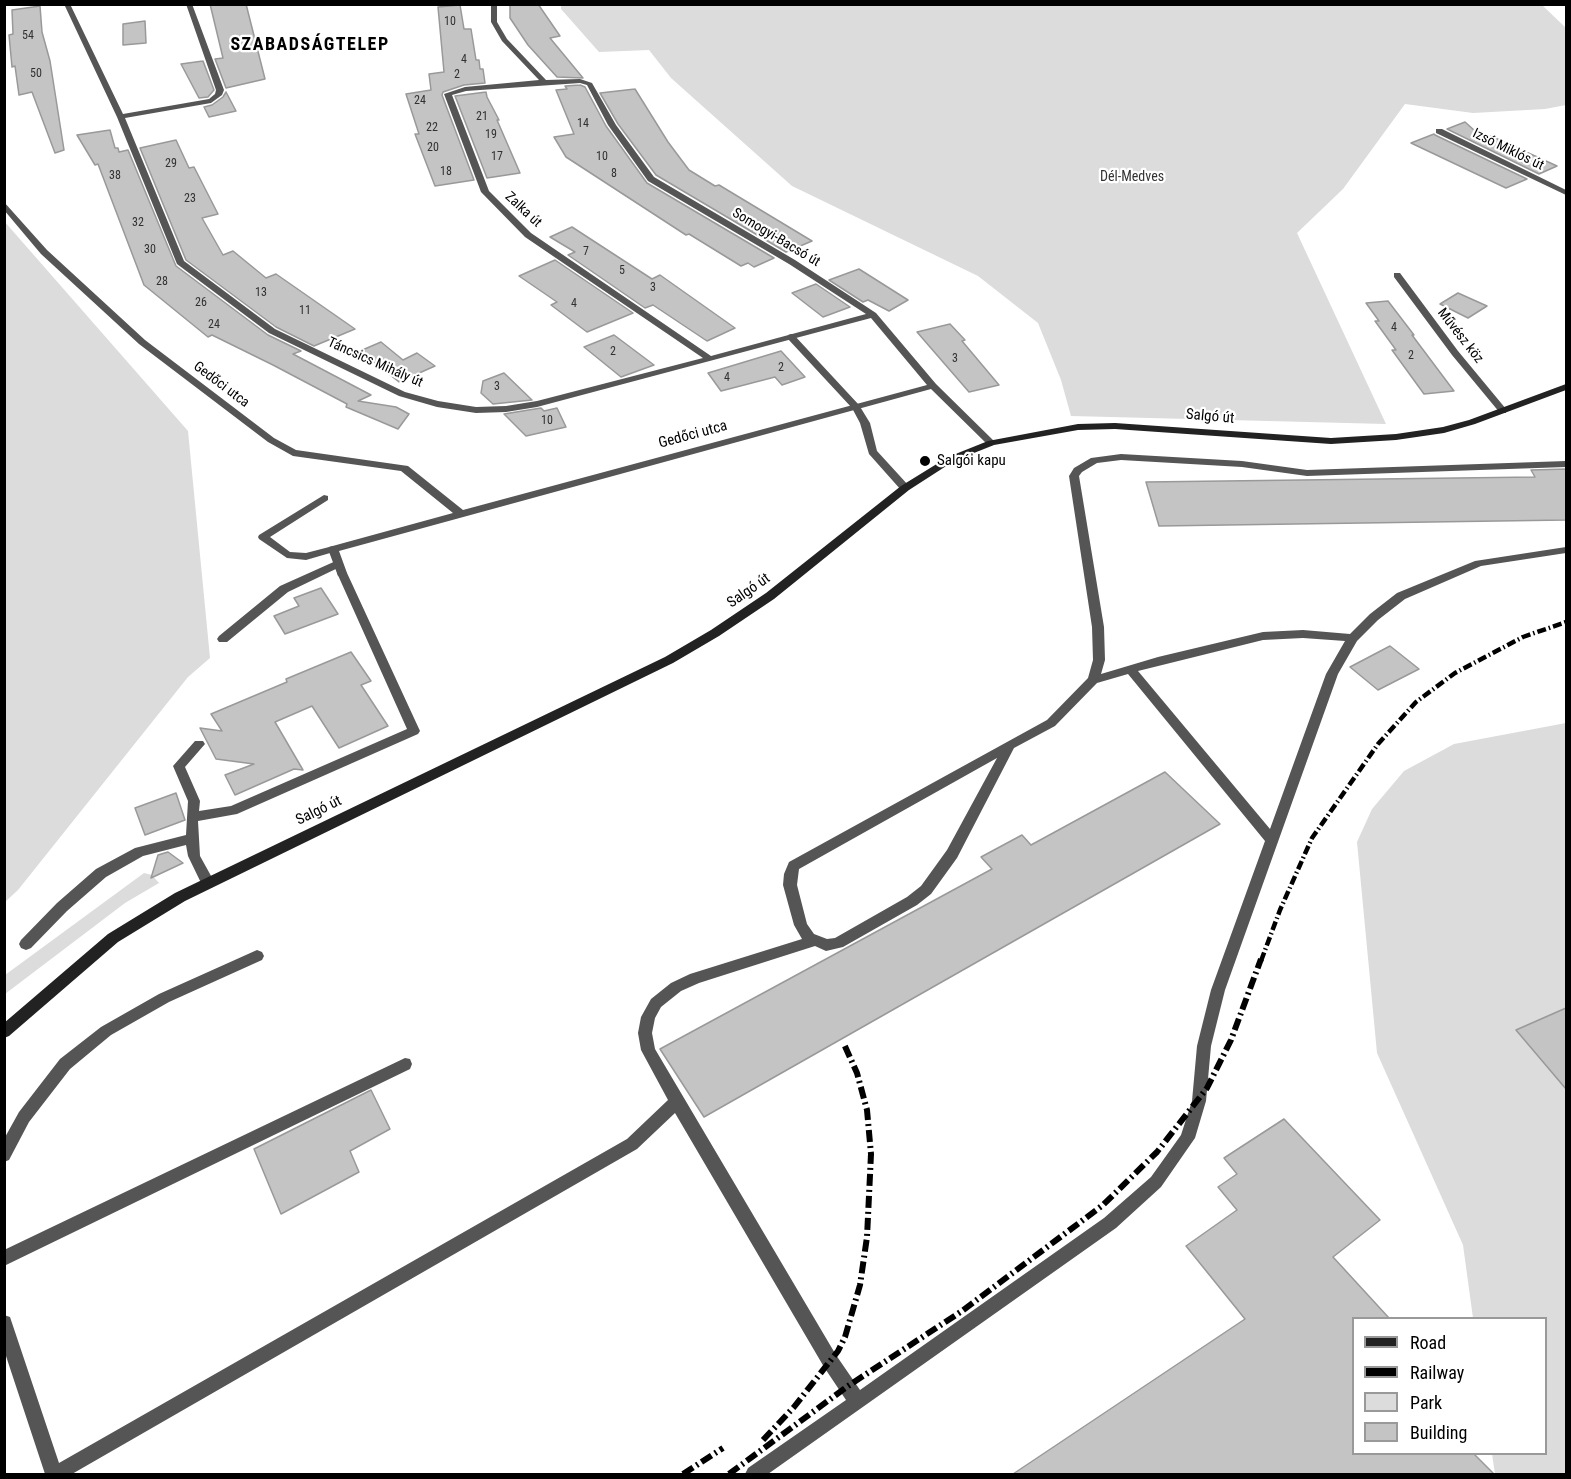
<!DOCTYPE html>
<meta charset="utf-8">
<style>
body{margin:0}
#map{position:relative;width:1571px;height:1479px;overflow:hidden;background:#fff;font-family:"Roboto Condensed",sans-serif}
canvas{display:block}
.frame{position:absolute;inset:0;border:6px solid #000;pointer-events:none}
.legend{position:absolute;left:1352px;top:1317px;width:195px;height:138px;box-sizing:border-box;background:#fff;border:2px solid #999;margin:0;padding:8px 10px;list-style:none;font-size:18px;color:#000}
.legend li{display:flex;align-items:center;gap:12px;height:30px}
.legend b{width:30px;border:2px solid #999}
</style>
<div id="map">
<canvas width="1571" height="1479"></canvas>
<div class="frame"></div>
<ul class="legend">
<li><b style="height:8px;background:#222"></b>Road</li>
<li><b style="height:8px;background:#000"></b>Railway</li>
<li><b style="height:16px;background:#dcdcdc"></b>Park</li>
<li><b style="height:16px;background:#c4c4c4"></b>Building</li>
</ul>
</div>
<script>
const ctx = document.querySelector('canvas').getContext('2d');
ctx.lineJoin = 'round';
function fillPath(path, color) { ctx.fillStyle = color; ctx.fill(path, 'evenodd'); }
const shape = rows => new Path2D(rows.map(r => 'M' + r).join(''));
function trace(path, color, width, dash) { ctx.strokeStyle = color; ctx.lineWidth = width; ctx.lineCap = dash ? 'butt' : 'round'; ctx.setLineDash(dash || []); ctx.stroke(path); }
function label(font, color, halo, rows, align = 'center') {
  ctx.font = font + ' "Roboto Condensed",sans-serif'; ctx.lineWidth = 4.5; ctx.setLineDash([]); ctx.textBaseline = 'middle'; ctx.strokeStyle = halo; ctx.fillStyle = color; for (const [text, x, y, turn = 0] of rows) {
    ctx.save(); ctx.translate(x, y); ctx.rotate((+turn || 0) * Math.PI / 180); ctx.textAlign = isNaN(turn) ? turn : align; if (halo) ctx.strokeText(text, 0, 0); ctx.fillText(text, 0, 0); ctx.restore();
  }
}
const green = shape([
 [561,5,1542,5,1566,28,1566,105,1545,109,1473,113,1405,104,1343,189,1297,233,1386,424,1071,416,1061,380,1038,323,978,276,792,186,671,78,649,50,599,52,561,9],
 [4,221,188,431,210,658,188,677,18,890,5,902],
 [1566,723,1566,1474,1495,1474,1492,1454,1546,1454,1546,1318,1473,1318,1463,1245,1377,1053,1357,842,1372,809,1404,771,1454,744],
 [144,873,152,875,159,883,125,903,5,994,5,975]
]);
const building = shape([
 [210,4,246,4,265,79,226,88,215,59,223,58,210,4],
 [510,4,538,4,560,36,550,38,583,78,557,77,528,45,510,18,510,4],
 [460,5,464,29,471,29,476,60,479,60,480,69,483,69,485,83,464,85,443,92,442,95,474,180,435,186,415,134,419,134,406,94,431,90,429,74,444,72,438,7,460,5],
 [40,6,42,32,50,61,64,150,55,153,32,92,19,95,15,66,12,67,9,35,13,34,12,10,40,6],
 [145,21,146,43,123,45,123,24,145,21],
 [203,61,214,90,208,97,199,98,181,64,203,61],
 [580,85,585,87,606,126,647,183,774,258,754,267,748,263,741,266,689,234,686,235,566,157,554,137,574,134,556,90,567,89,565,86,580,85],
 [635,89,668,142,689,170,715,186,719,185,812,241,786,252,656,175,618,124,600,93,635,89],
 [226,92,236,111,209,117,204,107,212,105,223,97,226,92],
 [486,92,487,97,499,120,497,120,520,173,487,178,455,96,486,92],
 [1465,122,1484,139,1491,136,1557,166,1539,174,1447,129,1465,122],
 [110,130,115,148,118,148,119,152,128,150,176,266,268,335,301,351,293,354,371,395,358,401,396,407,409,414,398,429,346,407,347,404,273,365,212,335,208,337,144,285,98,164,95,165,77,135,110,130],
 [1434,134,1435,135,1527,179,1506,188,1411,143,1434,134],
 [176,140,189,168,194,167,218,214,202,218,223,255,233,251,266,278,276,274,355,329,314,346,276,327,186,260,140,148,176,140],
 [572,227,652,279,660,275,735,328,707,341,653,305,645,308,568,255,575,252,550,237,572,227],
 [555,260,633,313,587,332,551,305,557,302,519,276,555,260],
 [859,269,908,300,889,311,868,300,863,302,829,280,859,269],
 [816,284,850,307,823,317,792,293,816,284],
 [1458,293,1487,306,1468,318,1440,304,1458,293],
 [1388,301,1414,335,1412,335,1454,391,1424,394,1392,350,1396,350,1375,321,1379,321,1366,303,1388,301],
 [950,324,965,340,962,341,999,385,969,392,917,332,950,324],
 [614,335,654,365,621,377,584,347,614,335],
 [381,342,403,360,417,353,435,366,399,382,360,351,381,342],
 [781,351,805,377,782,385,775,377,721,391,708,373,781,351],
 [504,373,532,400,493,404,481,393,483,381,504,373],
 [541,408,544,411,557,408,566,427,526,436,504,414,541,408],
 [1566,469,1566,520,1159,526,1146,482,1535,477,1531,470,1566,469],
 [321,588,338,614,285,634,274,616,299,606,294,598,321,588],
 [1390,646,1419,669,1378,690,1350,667,1390,646],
 [351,652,371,681,361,685,388,726,339,748,312,706,275,722,303,770,294,769,235,795,225,775,254,764,216,759,200,728,222,731,211,714,287,682,286,679,351,652],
 [1165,772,1220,824,704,1117,660,1049,992,869,981,857,1022,835,1031,845,1165,772],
 [176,793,185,820,145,835,135,808,176,793],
 [168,852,183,863,151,878,158,855,168,852],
 [1566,1008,1566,1089,1516,1030,1566,1008],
 [371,1090,390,1129,350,1151,359,1172,281,1214,254,1149,371,1090],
 [1284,1119,1380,1220,1333,1257,1389,1318,1353,1318,1353,1454,1474,1454,1494,1474,1013,1474,1245,1319,1186,1246,1237,1210,1218,1187,1237,1174,1224,1158,1284,1119]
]);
const service = shape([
 [791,334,794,335,859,405,870,423,877,451,909,486,909,490,901,490,869,454,860,423,852,408,788,339,788,335,791,334],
 [1121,454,1242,461,1307,470,1566,461,1566,467,1307,476,1242,467,1121,460,1097,463,1082,472,1079,476,1104,627,1105,660,1101,674,1158,657,1263,632,1303,630,1350,634,1370,614,1397,593,1475,561,1566,547,1566,553,1481,566,1405,599,1378,620,1357,641,1338,674,1225,990,1211,1046,1206,1101,1195,1138,1161,1187,1116,1228,768,1474,745,1474,748,1468,846,1400,824,1367,675,1113,637,1149,72,1474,45,1474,4,1350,4,1315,10,1317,12,1323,59,1463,627,1139,668,1100,641,1050,638,1033,641,1017,651,999,671,983,690,974,802,939,794,925,783,885,784,874,789,862,1047,720,1088,678,1093,660,1092,627,1069,476,1074,468,1091,458,1121,454],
 [1303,638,1345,641,1326,674,1270,829,1138,671,1263,640,1303,638],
 [1128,674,1265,841,1211,990,1197,1046,1192,1101,1181,1135,1151,1177,1104,1218,860,1390,836,1355,655,1049,652,1033,655,1018,661,1007,681,991,699,983,815,946,826,951,843,947,917,905,931,894,957,858,1014,748,1055,726,1097,683,1128,674],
 [997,758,947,850,921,886,907,897,835,938,827,939,814,934,807,924,797,885,799,869,997,758],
 [324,495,328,496,328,500,270,537,290,552,306,553,333,546,338,549,337,551,306,560,287,558,259,539,258,537,259,535,324,495],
 [338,560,342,562,343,564,342,566,288,592,227,642,219,642,217,639,219,636,280,586,338,560],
 [342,569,347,573,420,731,418,734,237,814,198,821,200,856,215,883,213,887,208,888,203,887,188,856,186,845,143,856,106,877,67,911,31,948,26,950,21,948,19,944,21,940,57,903,96,869,135,848,186,835,188,801,173,766,195,741,203,741,205,744,185,767,200,801,199,811,231,806,407,729,337,573,342,569],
 [257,950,262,952,264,956,262,960,169,1002,111,1035,70,1069,29,1122,9,1160,4,1162,4,1139,19,1112,60,1059,101,1027,159,994,257,950],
 [405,1058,410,1059,412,1064,410,1069,4,1266,4,1250,405,1058]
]);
const minor = shape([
 [64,4,70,4,123,114,209,99,215,94,216,90,186,4,192,4,224,90,222,95,211,103,125,118,184,261,275,329,405,392,438,401,476,407,506,406,537,401,703,358,525,237,481,192,444,94,465,87,539,80,502,41,491,22,491,4,497,4,497,22,507,39,546,80,580,79,592,83,616,125,654,177,795,260,876,313,936,384,996,443,991,446,988,445,931,389,339,551,347,573,342,577,338,576,328,549,329,547,453,513,401,471,293,456,268,442,139,344,41,254,4,210,4,202,47,250,145,340,274,438,296,450,408,466,463,510,927,385,871,318,537,407,506,412,476,413,437,407,399,396,269,333,177,264,117,117,64,4],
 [580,83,587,85,608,125,648,181,789,264,866,314,711,356,531,233,489,191,452,95,466,91,580,83],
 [1436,129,1442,129,1566,190,1566,195,1436,133,1436,129],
 [1394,273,1400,273,1458,351,1506,409,1506,413,1500,413,1452,355,1394,277,1394,273]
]);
const secondary = shape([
 [1566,384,1566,390,1475,424,1444,433,1396,440,1331,444,1115,429,1078,430,994,445,954,461,909,490,774,599,719,636,673,663,185,901,118,942,9,1036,4,1038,4,1023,108,934,175,893,665,657,711,630,766,593,901,486,948,457,988,441,1078,424,1115,423,1331,438,1396,434,1443,427,1469,420,1566,384]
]);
const railFar1 = shape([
 [1261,961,1280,910,1312,838,1378,744,1416,702,1455,673,1523,637,1566,622]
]);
const rail = shape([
 [763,1440,794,1407,838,1351,845,1337,860,1285,867,1237,871,1154,867,1110,857,1073,844,1044],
 [683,1474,723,1448],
 [729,1474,848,1386,962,1311,1103,1205,1157,1152,1207,1088,1231,1040,1261,959]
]);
const markers = [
 [925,461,6,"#000"]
];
const numberNames = [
 ["10",450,22],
 ["54",28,36],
 ["4",464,60],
 ["50",36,74],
 ["2",457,75],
 ["24",420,101],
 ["21",482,117],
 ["14",583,124],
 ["22",432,128],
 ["19",491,135],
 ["20",433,148],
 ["17",497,157],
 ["10",602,157],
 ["29",171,164],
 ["18",446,172],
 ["8",614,174],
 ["38",115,176],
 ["23",190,199],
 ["32",138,223],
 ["30",150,250],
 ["7",586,252],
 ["5",622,271],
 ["28",162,282],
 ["3",653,288],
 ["13",261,293],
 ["26",201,303],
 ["4",574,304],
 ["11",305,311],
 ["24",214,325],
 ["4",1394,328],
 ["2",613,352],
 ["2",1411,356],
 ["3",955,359],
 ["2",781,368],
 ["4",727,378],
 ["3",497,387],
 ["10",547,421]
];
const farStreetnames = [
 ["Izsó Miklós út",1508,150,26],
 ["Zalka út",523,210,43],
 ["Somogyi-Bacsó út",776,238,31],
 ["Művész köz",1460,336,52],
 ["Táncsics Mihály út",375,363,24],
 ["Gedőci utca",221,385,37]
];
const farParknames = [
 ["Dél-Medves",1132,177]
];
const streetNames = [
 ["Salgó út",1210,417,5],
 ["Gedőci utca",693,435,-15],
 ["Salgó út",749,591,-35],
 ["Salgó út",319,811,-26]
];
const poiNames = [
 ["Salgói kapu",937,461]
];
const farDistrictnames = [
 ["SZABADSÁGTELEP",310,45]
];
fillPath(green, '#dcdcdc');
fillPath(building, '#c4c4c4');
trace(building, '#999', 1.5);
fillPath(service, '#555');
fillPath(minor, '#555');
fillPath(secondary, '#222');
trace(railFar1, '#000', 4.5, [9, 3, 1.5, 3]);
trace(rail, '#000', 6, [12, 4, 2, 4]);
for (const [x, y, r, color] of markers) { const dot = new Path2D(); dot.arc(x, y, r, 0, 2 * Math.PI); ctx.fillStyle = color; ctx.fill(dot); trace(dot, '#fff', 2); }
label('12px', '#313131', null, numberNames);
label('14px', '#000', '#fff', farStreetnames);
label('14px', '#333', '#fff', farParknames);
label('15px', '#000', '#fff', streetNames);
label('15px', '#000', '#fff', poiNames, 'left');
ctx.letterSpacing = '1.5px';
label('bold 18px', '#000', '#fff', farDistrictnames);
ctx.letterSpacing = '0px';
</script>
